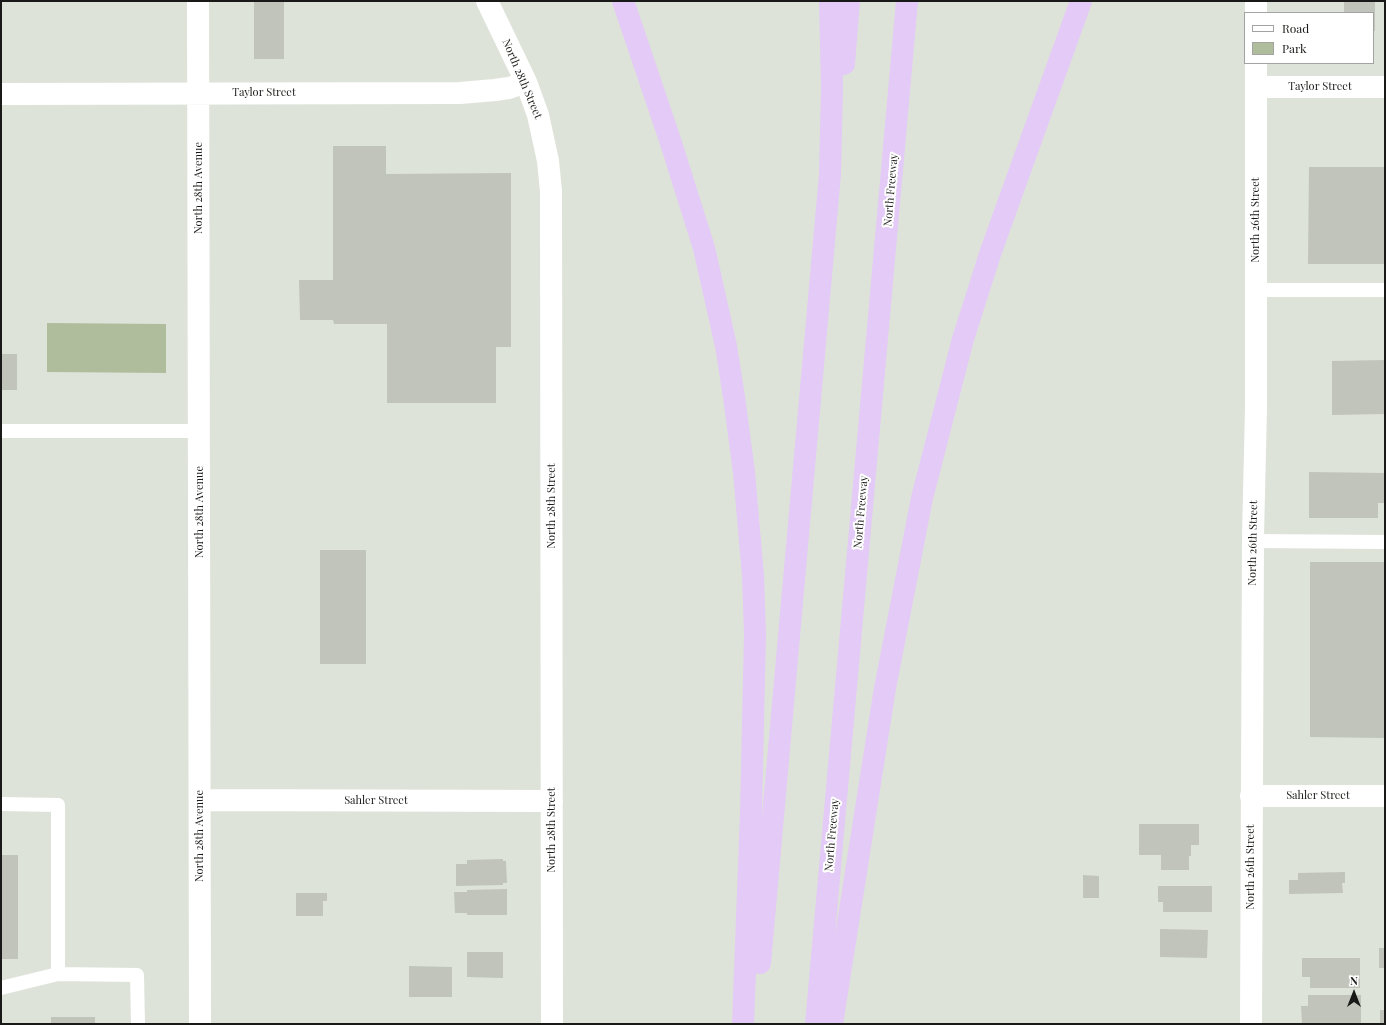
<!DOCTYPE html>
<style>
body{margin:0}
#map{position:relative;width:1386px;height:1025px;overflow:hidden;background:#dee3d9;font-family:"Playfair Display",serif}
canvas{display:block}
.frame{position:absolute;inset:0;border:2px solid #191a17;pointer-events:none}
.legend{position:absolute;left:1244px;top:12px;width:130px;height:52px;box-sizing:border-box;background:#fff;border:1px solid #a3a3a2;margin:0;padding:5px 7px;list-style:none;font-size:12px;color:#191a17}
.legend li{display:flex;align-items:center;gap:8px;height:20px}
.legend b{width:20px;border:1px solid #a3a3a2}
.north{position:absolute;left:1334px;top:973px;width:40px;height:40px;-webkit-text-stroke:3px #fff;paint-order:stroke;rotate:0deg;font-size:11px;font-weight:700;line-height:16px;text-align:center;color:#191a17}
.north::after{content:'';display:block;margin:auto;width:14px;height:18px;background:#191a17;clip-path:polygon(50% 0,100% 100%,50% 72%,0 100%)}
</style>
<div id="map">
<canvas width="1386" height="1025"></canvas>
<div class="frame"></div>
<ul class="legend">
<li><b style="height:5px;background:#fff"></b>Road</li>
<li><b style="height:11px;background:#afbd9c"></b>Park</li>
</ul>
<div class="north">N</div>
</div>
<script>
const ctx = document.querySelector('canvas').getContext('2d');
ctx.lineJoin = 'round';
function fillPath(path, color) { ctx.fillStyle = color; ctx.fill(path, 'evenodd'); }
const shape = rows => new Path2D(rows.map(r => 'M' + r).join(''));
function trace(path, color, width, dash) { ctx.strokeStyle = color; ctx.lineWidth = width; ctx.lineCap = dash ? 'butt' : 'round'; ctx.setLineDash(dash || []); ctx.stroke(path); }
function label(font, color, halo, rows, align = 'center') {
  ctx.font = font + ' "Playfair Display",serif'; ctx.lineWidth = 4; ctx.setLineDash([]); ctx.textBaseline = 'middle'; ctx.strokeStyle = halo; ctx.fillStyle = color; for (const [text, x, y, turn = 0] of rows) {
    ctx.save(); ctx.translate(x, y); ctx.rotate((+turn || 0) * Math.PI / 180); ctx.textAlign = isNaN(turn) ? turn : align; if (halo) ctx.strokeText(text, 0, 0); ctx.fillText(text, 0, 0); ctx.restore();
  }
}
const green = shape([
 [47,323,166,324,166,373,47,372]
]);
const building = shape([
 [254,1,284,1,284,59,254,59],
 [1344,1,1375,1,1375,31,1373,31,1373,13,1344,13],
 [333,146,386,146,386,174,511,173,511,347,496,347,496,403,387,403,387,324,334,324,333,320,300,320,299,280,333,280],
 [1309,167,1385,167,1385,264,1308,264],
 [1,354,17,354,17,390,1,390],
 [1385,360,1385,414,1332,415,1332,361],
 [1309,472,1385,473,1385,503,1378,503,1378,518,1309,518],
 [320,550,366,550,366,664,320,664],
 [1310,562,1385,562,1385,738,1310,737],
 [1139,824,1199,824,1199,845,1191,845,1191,856,1189,856,1189,870,1161,870,1161,855,1139,855],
 [1,855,18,855,18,959,1,959],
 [503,859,503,861,506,861,507,883,503,883,503,885,456,886,456,864,467,864,467,860],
 [1345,872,1345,883,1342,883,1343,893,1289,894,1289,880,1298,880,1298,873],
 [1083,875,1099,876,1099,898,1083,898],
 [1158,886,1212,886,1212,912,1163,912,1163,902,1158,902],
 [507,889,507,915,467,915,467,913,455,913,454,892,467,892,467,890],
 [296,893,327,893,327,901,323,901,323,916,296,916],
 [1160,929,1208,930,1207,958,1160,957],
 [1379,948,1385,948,1385,968,1379,968],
 [467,952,503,952,503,978,467,977],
 [1302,958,1360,958,1360,988,1310,988,1310,977,1302,977],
 [409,966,452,967,452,997,409,997],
 [1308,995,1361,995,1361,1024,1302,1024,1301,1006,1308,1006],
 [1380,1010,1385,1010,1385,1024,1380,1024],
 [51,1017,95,1017,95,1024,51,1024]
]);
const service = shape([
 [1256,290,1385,290],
 [1,431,200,431],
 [1253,541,1385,542],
 [1,804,58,805,58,974,137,975,138,1024],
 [1,988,58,974]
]);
const minor = shape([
 [198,1,200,1024],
 [487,1,526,82,538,115,548,161,551,191,552,1024],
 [1256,13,1256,1],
 [1256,87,1385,87],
 [1,94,460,93,495,90,509,88,526,82],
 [1251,796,1385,796],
 [200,800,552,801],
 [1251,1024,1253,536,1256,408,1256,63]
]);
const motorway = shape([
 [623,1,671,143,704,248,726,346,734,397,744,472,753,576,755,634,751,812,743,1024],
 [844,64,849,1],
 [760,963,830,174,832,88,830,1],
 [816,1024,907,1],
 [832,1024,885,688,922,498,963,339,991,251,1081,1]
]);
const streetNames = [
 ["North 28th Street",522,79,67],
 ["Taylor Street",1320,87],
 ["Taylor Street",264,93],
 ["North 28th Avenue",199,188,-90],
 ["North Freeway",891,190,-85],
 ["North 26th Street",1256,220,-90],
 ["North 28th Street",552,506,-90],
 ["North 28th Avenue",200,512,-90],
 ["North Freeway",861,512,-85],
 ["North 26th Street",1253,543,-89],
 ["Sahler Street",1318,796],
 ["Sahler Street",376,801],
 ["North 28th Street",552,830,-90],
 ["North Freeway",832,835,-85],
 ["North 28th Avenue",200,836,-90],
 ["North 26th Street",1251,867,-90]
];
fillPath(green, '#afbd9c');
fillPath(building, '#c0c4bb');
trace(service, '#fff', 14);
trace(minor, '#fff', 22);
trace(motorway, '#e4caf7', 22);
label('11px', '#191a17', '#fff', streetNames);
</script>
